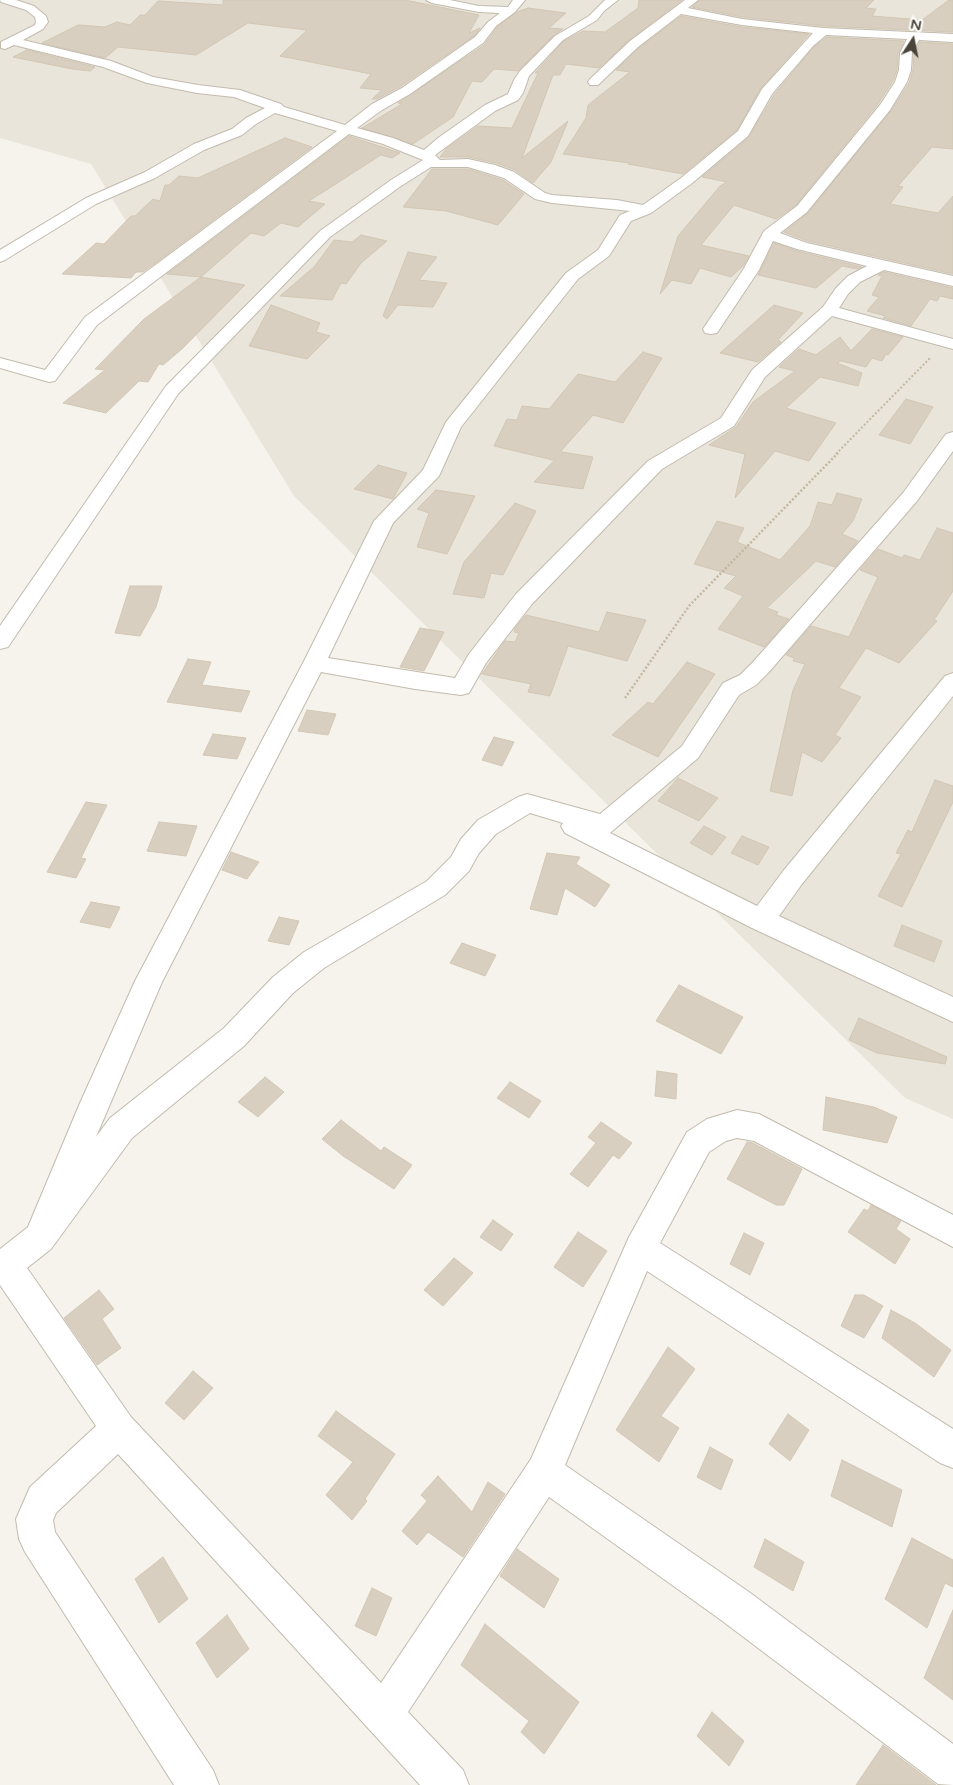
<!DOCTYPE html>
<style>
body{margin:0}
#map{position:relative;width:953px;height:1785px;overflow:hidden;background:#f6f3ec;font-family:"Varela Round",sans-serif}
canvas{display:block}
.north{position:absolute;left:888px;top:15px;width:50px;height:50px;-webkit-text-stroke:4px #fff;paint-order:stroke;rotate:11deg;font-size:14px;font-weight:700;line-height:20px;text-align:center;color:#4b4439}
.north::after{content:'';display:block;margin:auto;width:18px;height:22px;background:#4b4439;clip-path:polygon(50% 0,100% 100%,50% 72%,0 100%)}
</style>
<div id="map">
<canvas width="953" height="1785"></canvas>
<div class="north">N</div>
</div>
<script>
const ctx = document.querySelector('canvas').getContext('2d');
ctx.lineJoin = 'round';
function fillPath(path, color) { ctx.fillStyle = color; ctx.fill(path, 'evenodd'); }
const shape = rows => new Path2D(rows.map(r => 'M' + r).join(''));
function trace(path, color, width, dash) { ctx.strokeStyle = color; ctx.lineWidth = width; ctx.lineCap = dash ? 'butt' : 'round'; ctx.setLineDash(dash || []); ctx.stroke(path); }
const residential = shape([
 [0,0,953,0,953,1119,905,1098,294,496,91,164,0,138]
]);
const building = shape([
 [223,0,405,0,479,15,469,33,480,28,474,36,401,86,377,99,372,99,382,90,360,88,371,74,280,56,307,30,248,23,196,55,118,47,105,58,42,43,78,25,105,27,117,22,130,25,140,15,145,15,158,1,223,5,223,0],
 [639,0,682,0,629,40,599,68,566,64,560,75,553,75,522,158,568,121,551,162,533,183,515,170,496,163,468,157,440,157,446,149,478,126,512,128,538,73,535,73,564,41,583,31,605,32,638,8,639,0],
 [700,0,874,0,866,8,876,9,872,16,922,20,949,0,953,0,953,32,823,26,742,17,692,7,700,0],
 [528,8,566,13,549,28,563,29,554,35,518,71,494,69,482,82,472,81,453,117,413,144,362,128,402,104,398,103,484,45,497,27,517,12,528,8],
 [681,16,742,27,809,34,761,88,737,130,683,174,628,164,629,163,563,154,586,118,588,105,630,72,616,70,639,48,681,16],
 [827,37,904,41,898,53,897,70,893,81,878,104,796,205,776,219,734,205,701,245,749,256,743,266,731,277,700,268,691,284,672,280,660,294,678,236,720,186,727,182,702,177,749,137,774,95,814,47,827,37],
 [920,42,953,44,953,149,932,147,898,186,903,187,890,204,938,213,953,196,953,274,808,241,784,232,808,213,891,111,909,83,913,70,914,54,920,42],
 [27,50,95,67,90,71,72,69,13,57,27,50],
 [349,136,400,153,392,158,381,155,309,201,325,204,298,227,281,223,264,236,251,233,201,277,167,274,349,136],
 [285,138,312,147,143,272,136,272,131,278,62,274,96,243,104,244,131,216,135,216,153,199,160,201,165,185,169,185,179,176,198,178,285,138],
 [432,169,468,169,503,180,524,194,498,225,446,211,403,207,432,169],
 [361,235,387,241,361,263,346,284,341,283,332,300,280,296,314,267,334,240,352,242,361,235],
 [774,243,797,251,862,267,857,269,842,266,816,288,758,275,774,243],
 [408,252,437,257,419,280,447,283,433,307,398,305,387,319,383,316,408,252],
 [884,272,953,288,953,299,940,296,937,301,930,299,911,326,883,318,886,316,867,311,879,297,872,295,882,276,878,275,884,272],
 [201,277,245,285,182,349,163,365,159,364,148,382,139,381,106,413,63,403,105,370,95,369,144,319,201,277],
 [271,305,320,323,316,332,330,336,307,359,249,346,271,305],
 [774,305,803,313,778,340,781,342,758,362,720,353,774,305],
 [872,329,903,337,888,355,886,354,882,361,872,358,866,367,841,361,842,360,837,363,862,373,858,386,820,377,786,408,836,423,809,461,775,451,735,498,745,454,709,445,736,427,753,402,795,371,779,367,799,349,816,355,840,337,851,351,872,329],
 [643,352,662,358,623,423,593,415,553,460,494,446,507,419,517,420,522,406,549,409,578,374,615,382,643,352],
 [906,399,933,407,910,444,879,435,906,399],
 [562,452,593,457,583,489,534,482,562,452],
 [378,465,407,473,393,499,354,489,378,465],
 [436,490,475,496,447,554,417,547,429,513,417,509,436,490],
 [837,493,862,499,853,521,842,534,858,541,835,567,816,561,767,608,778,612,776,615,789,619,764,647,718,629,743,596,724,588,736,576,694,564,717,521,744,528,737,542,780,560,810,526,818,502,832,505,837,493],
 [515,503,536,511,503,575,491,573,484,598,453,594,464,562,515,503],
 [937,528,953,533,953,591,934,620,937,621,899,663,866,648,839,688,861,697,835,735,841,738,822,762,802,752,792,796,770,791,793,690,805,664,793,661,794,658,786,655,811,626,849,637,878,577,860,570,878,549,902,558,904,555,920,560,937,528],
 [130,586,162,586,156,607,140,636,115,633,130,586],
 [607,612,646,620,627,661,568,646,550,696,528,692,531,684,482,674,505,641,515,642,519,633,514,632,515,628,526,615,599,632,607,612],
 [420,628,444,632,424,671,400,667,420,628],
 [188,659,211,662,202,685,250,691,241,712,167,702,188,659],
 [687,662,715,674,658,757,612,735,648,702,653,704,687,662],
 [307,710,336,714,328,735,298,731,307,710],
 [213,734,246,738,237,759,203,755,213,734],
 [494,737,514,742,502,766,482,760,494,737],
 [678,778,718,798,699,821,658,801,678,778],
 [935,780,953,786,953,802,902,907,878,896,901,854,896,853,908,830,912,832,935,780],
 [86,802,107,805,81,858,86,859,76,878,47,872,86,802],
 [159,822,197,826,186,856,147,851,159,822],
 [704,826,726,837,712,855,690,843,704,826],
 [742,836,769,847,758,865,731,853,742,836],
 [231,852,259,862,247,879,222,870,231,852],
 [547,853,580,857,576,864,610,885,595,907,565,888,557,915,530,909,547,853],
 [91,902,120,907,110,928,80,922,91,902],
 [279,917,299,921,289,945,268,941,279,917],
 [902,925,942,941,934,962,894,946,902,925],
 [462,943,496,955,485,976,450,963,462,943],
 [679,985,743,1017,721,1054,656,1021,679,985],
 [859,1018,947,1057,945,1064,877,1053,849,1040,859,1018],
 [657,1071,677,1074,676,1099,655,1096,657,1071],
 [265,1077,284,1092,258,1117,238,1102,265,1077],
 [510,1082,541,1101,529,1118,497,1098,510,1082],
 [826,1097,874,1107,897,1117,887,1143,823,1130,826,1097],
 [341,1120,381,1151,384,1147,412,1165,394,1189,343,1156,322,1139,341,1120],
 [601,1122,632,1143,619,1159,613,1155,588,1187,570,1174,596,1143,588,1137,601,1122],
 [747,1142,753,1143,802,1169,784,1205,776,1205,727,1179,747,1142],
 [871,1205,901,1221,896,1229,910,1239,895,1264,848,1232,864,1209,868,1211,871,1205],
 [493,1220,513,1234,501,1251,480,1237,493,1220],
 [578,1232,607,1251,583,1287,554,1267,578,1232],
 [744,1233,764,1243,750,1275,730,1264,744,1233],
 [454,1258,473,1273,443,1306,424,1290,454,1258],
 [99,1290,114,1309,102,1319,121,1348,97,1365,64,1318,99,1290],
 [855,1295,864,1295,883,1306,864,1338,841,1326,855,1295],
 [891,1310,915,1323,951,1350,934,1377,882,1338,891,1310],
 [668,1347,695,1369,661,1416,679,1428,659,1462,616,1430,668,1347],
 [193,1371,213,1388,184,1420,165,1403,193,1371],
 [336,1411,395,1454,365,1499,367,1501,352,1520,326,1495,353,1462,318,1436,336,1411],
 [788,1414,809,1430,790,1461,769,1444,788,1414],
 [710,1447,733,1460,721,1490,697,1477,710,1447],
 [842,1460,902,1490,892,1527,831,1496,842,1460],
 [438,1476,472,1512,488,1482,505,1494,463,1557,428,1532,417,1545,402,1531,427,1501,421,1495,438,1476],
 [912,1538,953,1560,953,1587,945,1583,927,1628,885,1599,912,1538],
 [765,1539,804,1562,793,1591,754,1567,765,1539],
 [517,1549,559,1579,544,1608,500,1576,517,1549],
 [163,1557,188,1599,159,1623,135,1579,163,1557],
 [372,1588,392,1598,376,1636,355,1626,372,1588],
 [953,1610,953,1700,924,1678,953,1610],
 [227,1615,249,1649,217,1678,196,1643,227,1615],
 [485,1624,579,1702,544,1754,521,1732,529,1721,461,1665,485,1624],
 [712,1712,744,1741,729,1766,697,1736,712,1712],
 [883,1745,936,1785,856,1785,883,1745]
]);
const pathFar1 = shape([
 [836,454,931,357]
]);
const path = shape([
 [625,698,689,606,838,453]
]);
const minor = shape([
 [0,0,16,0,34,6,46,16,48,22,43,29,23,40,111,61,153,77,198,85,240,90,281,104,284,107,345,125,372,104,402,88,475,37,488,22,500,13,479,12,432,3,426,0,450,0,479,6,508,7,513,0,525,0,515,12,496,26,483,43,410,94,382,110,357,128,393,138,424,150,438,138,485,105,508,94,514,80,520,71,555,36,589,16,605,0,618,0,604,11,597,20,563,40,529,76,523,93,518,100,495,111,435,155,440,160,468,159,495,165,514,172,545,193,552,195,617,200,643,205,681,178,738,131,762,89,813,33,742,25,681,14,638,47,598,85,590,85,588,82,590,79,630,41,685,0,698,0,688,8,742,19,823,28,953,34,953,42,919,40,912,53,911,70,907,82,890,110,807,212,780,233,807,243,953,276,953,286,884,270,860,282,848,294,839,308,953,339,953,349,832,316,765,377,734,426,662,469,532,604,486,663,469,693,461,695,415,689,321,672,162,982,96,1137,110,1118,224,1028,273,977,304,952,427,881,451,857,461,839,478,820,518,797,527,794,600,814,682,746,723,683,740,675,753,662,903,493,946,434,953,432,953,451,917,501,769,672,756,685,739,695,698,758,610,833,757,906,784,870,945,676,953,673,953,696,802,884,779,916,953,997,953,1022,752,928,565,833,561,826,563,823,530,813,496,834,479,853,469,871,445,895,324,968,293,993,244,1046,132,1138,51,1249,27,1268,131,1417,381,1683,531,1459,629,1237,687,1132,707,1119,737,1110,759,1114,953,1215,953,1247,754,1141,737,1138,726,1141,709,1152,660,1243,953,1429,953,1468,940,1463,647,1271,565,1465,749,1592,953,1744,953,1785,938,1784,721,1620,549,1497,408,1712,463,1770,469,1785,420,1785,118,1454,56,1513,53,1520,55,1532,213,1770,219,1785,174,1785,25,1552,19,1539,16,1519,30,1487,96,1426,0,1285,0,1249,28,1227,80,1103,135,981,303,663,374,521,423,470,446,422,566,273,598,250,620,215,630,211,552,203,535,199,504,178,468,167,431,167,401,186,330,237,178,394,8,647,0,649,0,626,166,386,320,231,391,180,423,160,383,144,349,134,97,325,55,381,49,382,0,368,0,358,45,370,85,317,337,131,275,113,256,124,242,135,204,150,155,178,96,204,5,260,0,262,0,250,86,198,145,172,194,144,232,129,246,118,265,108,234,97,197,93,147,83,103,67,14,45,5,49,1,48,1,42,35,25,36,22,35,17,26,10,1,2,0,0],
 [826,35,907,39,900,53,899,70,895,82,880,105,797,206,764,231,743,270,703,329,705,333,711,334,717,333,759,270,773,241,797,249,867,266,848,276,836,288,823,307,752,370,721,418,648,461,516,594,469,654,455,678,328,658,393,523,439,476,461,427,578,279,609,256,631,221,651,213,691,184,748,136,772,94,813,46,826,35]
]);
fillPath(residential, '#eae5da');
fillPath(building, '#d8cfc1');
trace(building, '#d3c7b4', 1);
trace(minor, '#c2bbae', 2);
trace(pathFar1, '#c4b79f', 2, [2, 2]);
trace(path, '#c4b79f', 2.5, [2, 2]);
fillPath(minor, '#fff');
</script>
